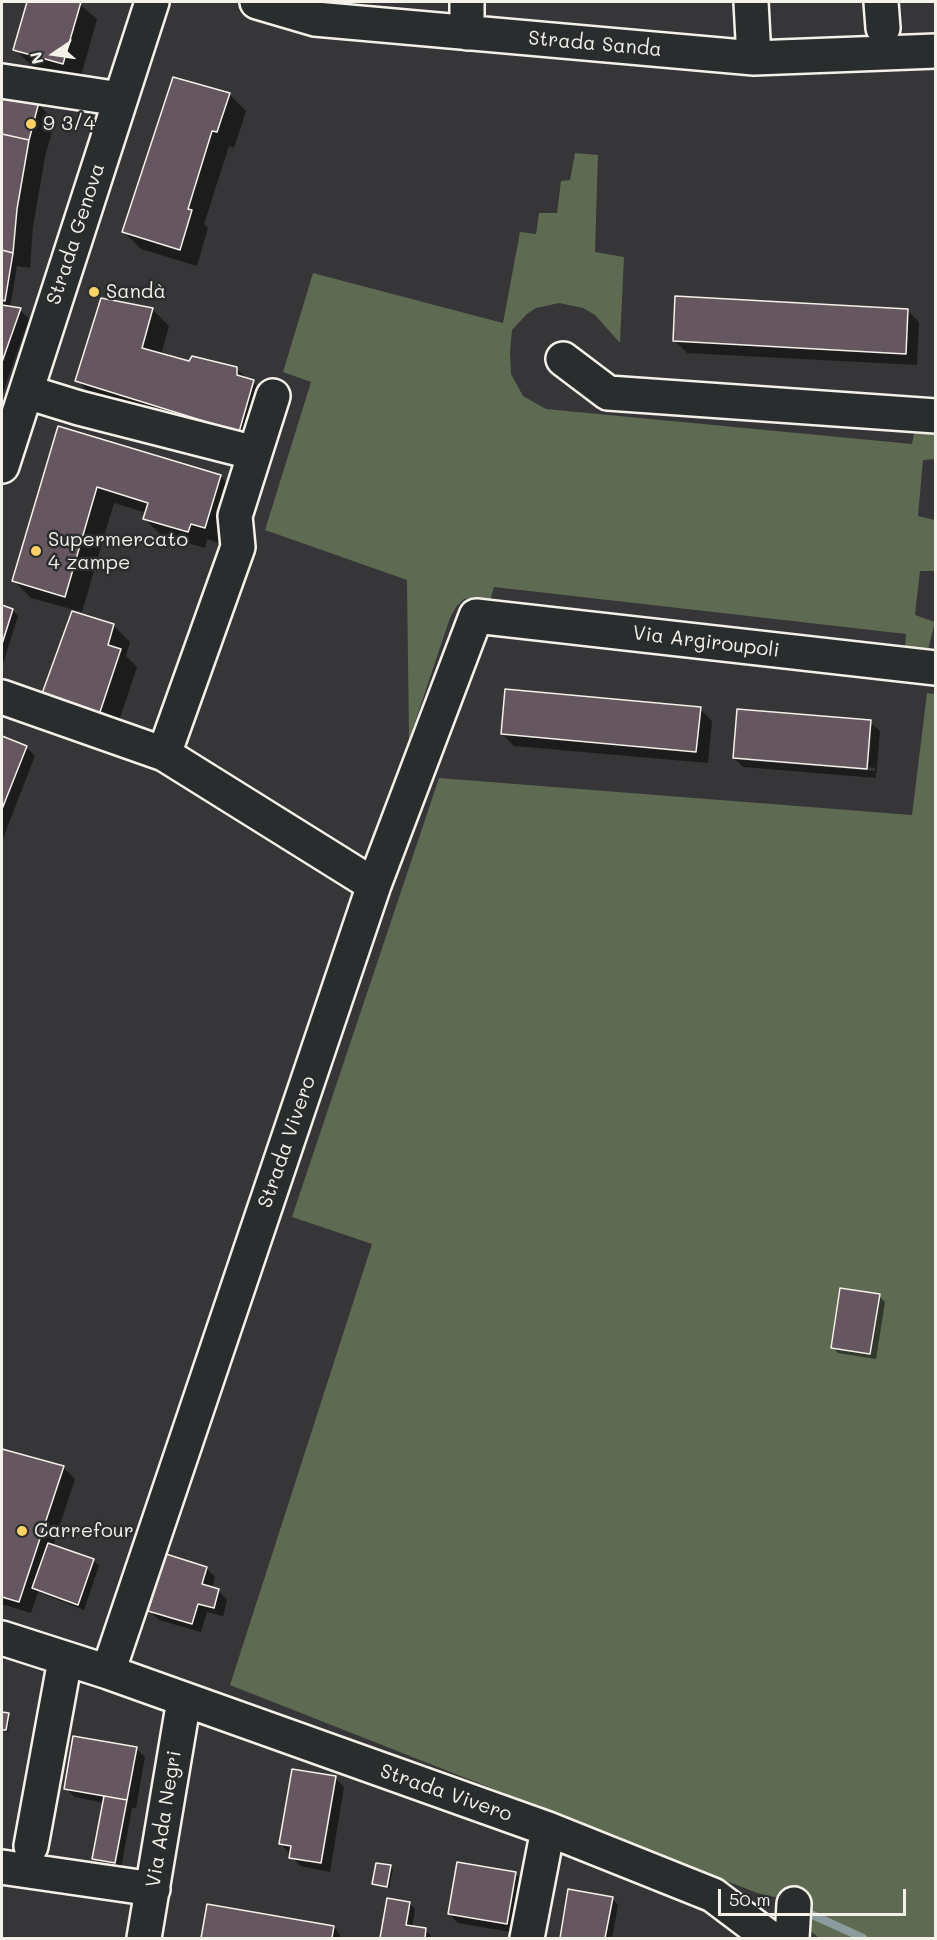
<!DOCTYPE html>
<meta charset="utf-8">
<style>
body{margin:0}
#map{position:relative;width:937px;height:1940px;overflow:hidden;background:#363538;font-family:Mali,sans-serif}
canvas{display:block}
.frame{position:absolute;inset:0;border:3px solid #f4f1e8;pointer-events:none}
.north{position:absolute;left:24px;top:24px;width:60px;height:60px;-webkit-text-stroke:4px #2a2d2e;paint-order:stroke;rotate:257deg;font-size:16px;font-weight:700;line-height:24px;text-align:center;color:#f4f1e8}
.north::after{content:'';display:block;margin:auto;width:21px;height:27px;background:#f4f1e8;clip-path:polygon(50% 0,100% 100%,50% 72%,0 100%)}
.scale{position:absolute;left:718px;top:1889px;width:188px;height:27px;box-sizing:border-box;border:3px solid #f4f1e8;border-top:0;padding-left:8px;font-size:18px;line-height:21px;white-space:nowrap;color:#f4f1e8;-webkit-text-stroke:4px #2a2d2e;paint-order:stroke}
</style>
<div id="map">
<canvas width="937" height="1940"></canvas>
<div class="frame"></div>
<div class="north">N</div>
<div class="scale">50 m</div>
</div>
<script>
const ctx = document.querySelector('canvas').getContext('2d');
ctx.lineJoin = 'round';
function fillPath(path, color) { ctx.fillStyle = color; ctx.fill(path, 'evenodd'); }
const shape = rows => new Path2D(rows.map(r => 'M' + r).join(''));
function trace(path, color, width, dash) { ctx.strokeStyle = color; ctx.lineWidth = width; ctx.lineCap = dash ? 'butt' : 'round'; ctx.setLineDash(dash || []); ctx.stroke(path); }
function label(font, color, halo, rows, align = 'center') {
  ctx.font = font + ' Mali,sans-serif'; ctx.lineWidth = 5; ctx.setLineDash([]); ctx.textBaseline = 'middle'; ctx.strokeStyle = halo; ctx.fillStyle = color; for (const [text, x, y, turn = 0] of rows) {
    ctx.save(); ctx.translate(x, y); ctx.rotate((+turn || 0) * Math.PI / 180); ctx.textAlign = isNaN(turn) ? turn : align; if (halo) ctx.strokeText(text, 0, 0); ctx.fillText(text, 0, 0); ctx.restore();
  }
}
const green = shape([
 [575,153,598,155,595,252,624,257,620,343,595,315,583,308,559,303,536,308,527,314,512,330,510,352,511,374,523,396,546,409,912,444,916,423,935,427,935,459,923,460,918,516,935,520,935,571,920,571,915,615,935,622,928,650,917,653,905,651,906,634,494,587,490,601,464,599,456,607,450,618,409,740,407,580,265,530,311,382,283,372,313,273,503,323,520,232,536,234,539,213,557,213,561,181,570,180],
 [927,693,935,694,935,1938,819,1938,806,1927,805,1904,757,1893,230,1685,372,1244,292,1217,439,778,912,815]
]);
const shadow = shape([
 [29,2,77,2,97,19,80,80,32,66,15,49],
 [229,94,246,111,234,148,229,146,204,224,208,228,197,266,141,249,124,232],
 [2,97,38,104,55,121,45,157,33,227,30,268,17,266,10,308,20,310,29,319,2,395],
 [102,300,153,310,169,326,161,355,190,363,237,369,248,380,253,382,270,398,255,448,93,397,77,380],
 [907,310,919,322,917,365,687,353,675,341],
 [59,428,220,476,237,493,222,544,207,539,205,548,162,536,145,519,147,513,114,503,82,612,31,598,14,581],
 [2,607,12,610,18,616,2,667],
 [113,625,130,642,126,656,137,667,114,736,58,716],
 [700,709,712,721,708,763,514,746,502,734],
 [870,722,880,731,876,778,743,767,734,758],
 [742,757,875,768,875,771,742,760],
 [2,737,26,747,35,756,2,841],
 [879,1296,885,1302,876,1359,838,1353,832,1347],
 [2,1450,63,1467,75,1479,53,1546,93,1560,99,1566,84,1610,38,1592,31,1613,2,1604],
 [206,1568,215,1577,212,1589,218,1590,227,1600,223,1616,207,1612,201,1632,159,1620,150,1611],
 [2,1714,10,1717,8,1732,2,1731],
 [136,1748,145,1757,136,1808,132,1808,121,1868,100,1864,94,1858,104,1803,75,1797,65,1788],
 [335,1778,344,1787,330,1872,300,1866,281,1844],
 [390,1866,393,1869,389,1888,377,1886,374,1884],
 [515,1873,525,1883,516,1933,458,1923,449,1914],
 [570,1891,612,1899,618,1905,612,1938,561,1938],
 [388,1900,409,1903,415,1909,412,1928,426,1930,431,1936,431,1938,382,1938],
 [208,1905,334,1927,342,1938,202,1938]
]);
const stream = shape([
 [806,1912,863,1938]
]);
const building = shape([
 [27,2,81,2,63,64,13,50,27,2],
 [173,77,230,93,217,132,212,131,188,209,192,210,180,250,122,232,173,77],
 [2,95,39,102,29,140,2,134,2,95],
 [2,134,29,140,17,209,13,253,2,250,2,134],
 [2,250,13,253,5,301,2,300,2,250],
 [675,296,908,309,906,354,673,341,675,296],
 [101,298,153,308,142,348,189,361,192,356,237,367,237,375,254,380,239,432,75,381,101,298],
 [2,305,21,308,2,362,2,305],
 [58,426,221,475,205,528,191,524,188,532,143,519,148,503,97,487,65,597,12,581,58,426],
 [2,605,13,609,2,644,2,605],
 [72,611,114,624,108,645,121,649,97,721,40,699,72,611],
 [505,689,701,707,696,752,501,734,505,689],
 [737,709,871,720,867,769,733,758,737,709],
 [2,736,27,746,2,809,2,736],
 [840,1288,880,1294,870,1354,831,1348,840,1288],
 [2,1449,64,1466,19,1602,2,1597,2,1449],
 [48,1543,94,1559,78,1605,32,1588,48,1543],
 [166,1554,207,1567,202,1584,219,1589,214,1608,198,1604,192,1624,148,1611,166,1554],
 [2,1712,9,1713,6,1730,2,1730,2,1712],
 [73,1736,137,1747,127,1800,64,1789,73,1736],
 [292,1769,336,1776,321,1863,289,1858,291,1846,279,1844,292,1769],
 [104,1796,127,1800,115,1863,92,1859,104,1796],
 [457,1862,516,1872,507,1924,448,1914,457,1862],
 [376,1863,391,1865,387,1887,372,1884,376,1863],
 [568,1889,613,1897,605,1938,560,1938,568,1889],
 [387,1898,410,1902,406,1925,426,1928,425,1938,380,1938,387,1898],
 [207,1904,334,1926,332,1938,201,1938,207,1904]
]);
const minor = shape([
 [257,2,315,19,754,58,936,51],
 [467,2,467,33],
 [751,2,754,58],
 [881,2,883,28],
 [2,81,120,99],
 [563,359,608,393,936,416],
 [27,392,79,408,255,453],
 [2,697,164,754,374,885],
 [164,754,238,547,235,516,273,396],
 [2,1638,108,1672,548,1829,713,1895,770,1938],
 [108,1672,374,885,476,616,936,668],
 [31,1846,65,1660],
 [2,1867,153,1889],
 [144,1938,184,1700],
 [527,1938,548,1829],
 [792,1938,794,1904]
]);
const major = shape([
 [2,466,152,2]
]);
const markers = [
 [31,124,6,"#ffd166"],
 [94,292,6,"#ffd166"],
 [36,551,6,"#ffd166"],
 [22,1531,6,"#ffd166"]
];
const streetNames = [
 ["Strada Sanda",595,44,5],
 ["Strada Genova",76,234,-72],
 ["Via Argiroupoli",706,642,7],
 ["Strada Vivero",287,1142,-71],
 ["Strada Vivero",446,1793,19],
 ["Via Ada Negri",164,1819,-81]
];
const poiNames = [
 ["9 3/4",43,124],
 ["Sandà",106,292],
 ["Supermercato",48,540],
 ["4 zampe",48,563],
 ["Carrefour",34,1531]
];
fillPath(green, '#5e6a51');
fillPath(shadow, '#0007');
trace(stream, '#8c9c9e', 8);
fillPath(building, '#665660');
trace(building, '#f4f1e8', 1.5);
trace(minor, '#f4f1e8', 38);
trace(major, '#f4f1e8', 38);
trace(minor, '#2a2d2e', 33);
trace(major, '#2a2d2e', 33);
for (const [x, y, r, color] of markers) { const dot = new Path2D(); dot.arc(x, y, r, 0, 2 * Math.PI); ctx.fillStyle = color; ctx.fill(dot); trace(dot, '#2a2d2e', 2); }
label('20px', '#f4f1e8', '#2a2d2e', streetNames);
label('20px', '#f4f1e8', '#2a2d2e', poiNames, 'left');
</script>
